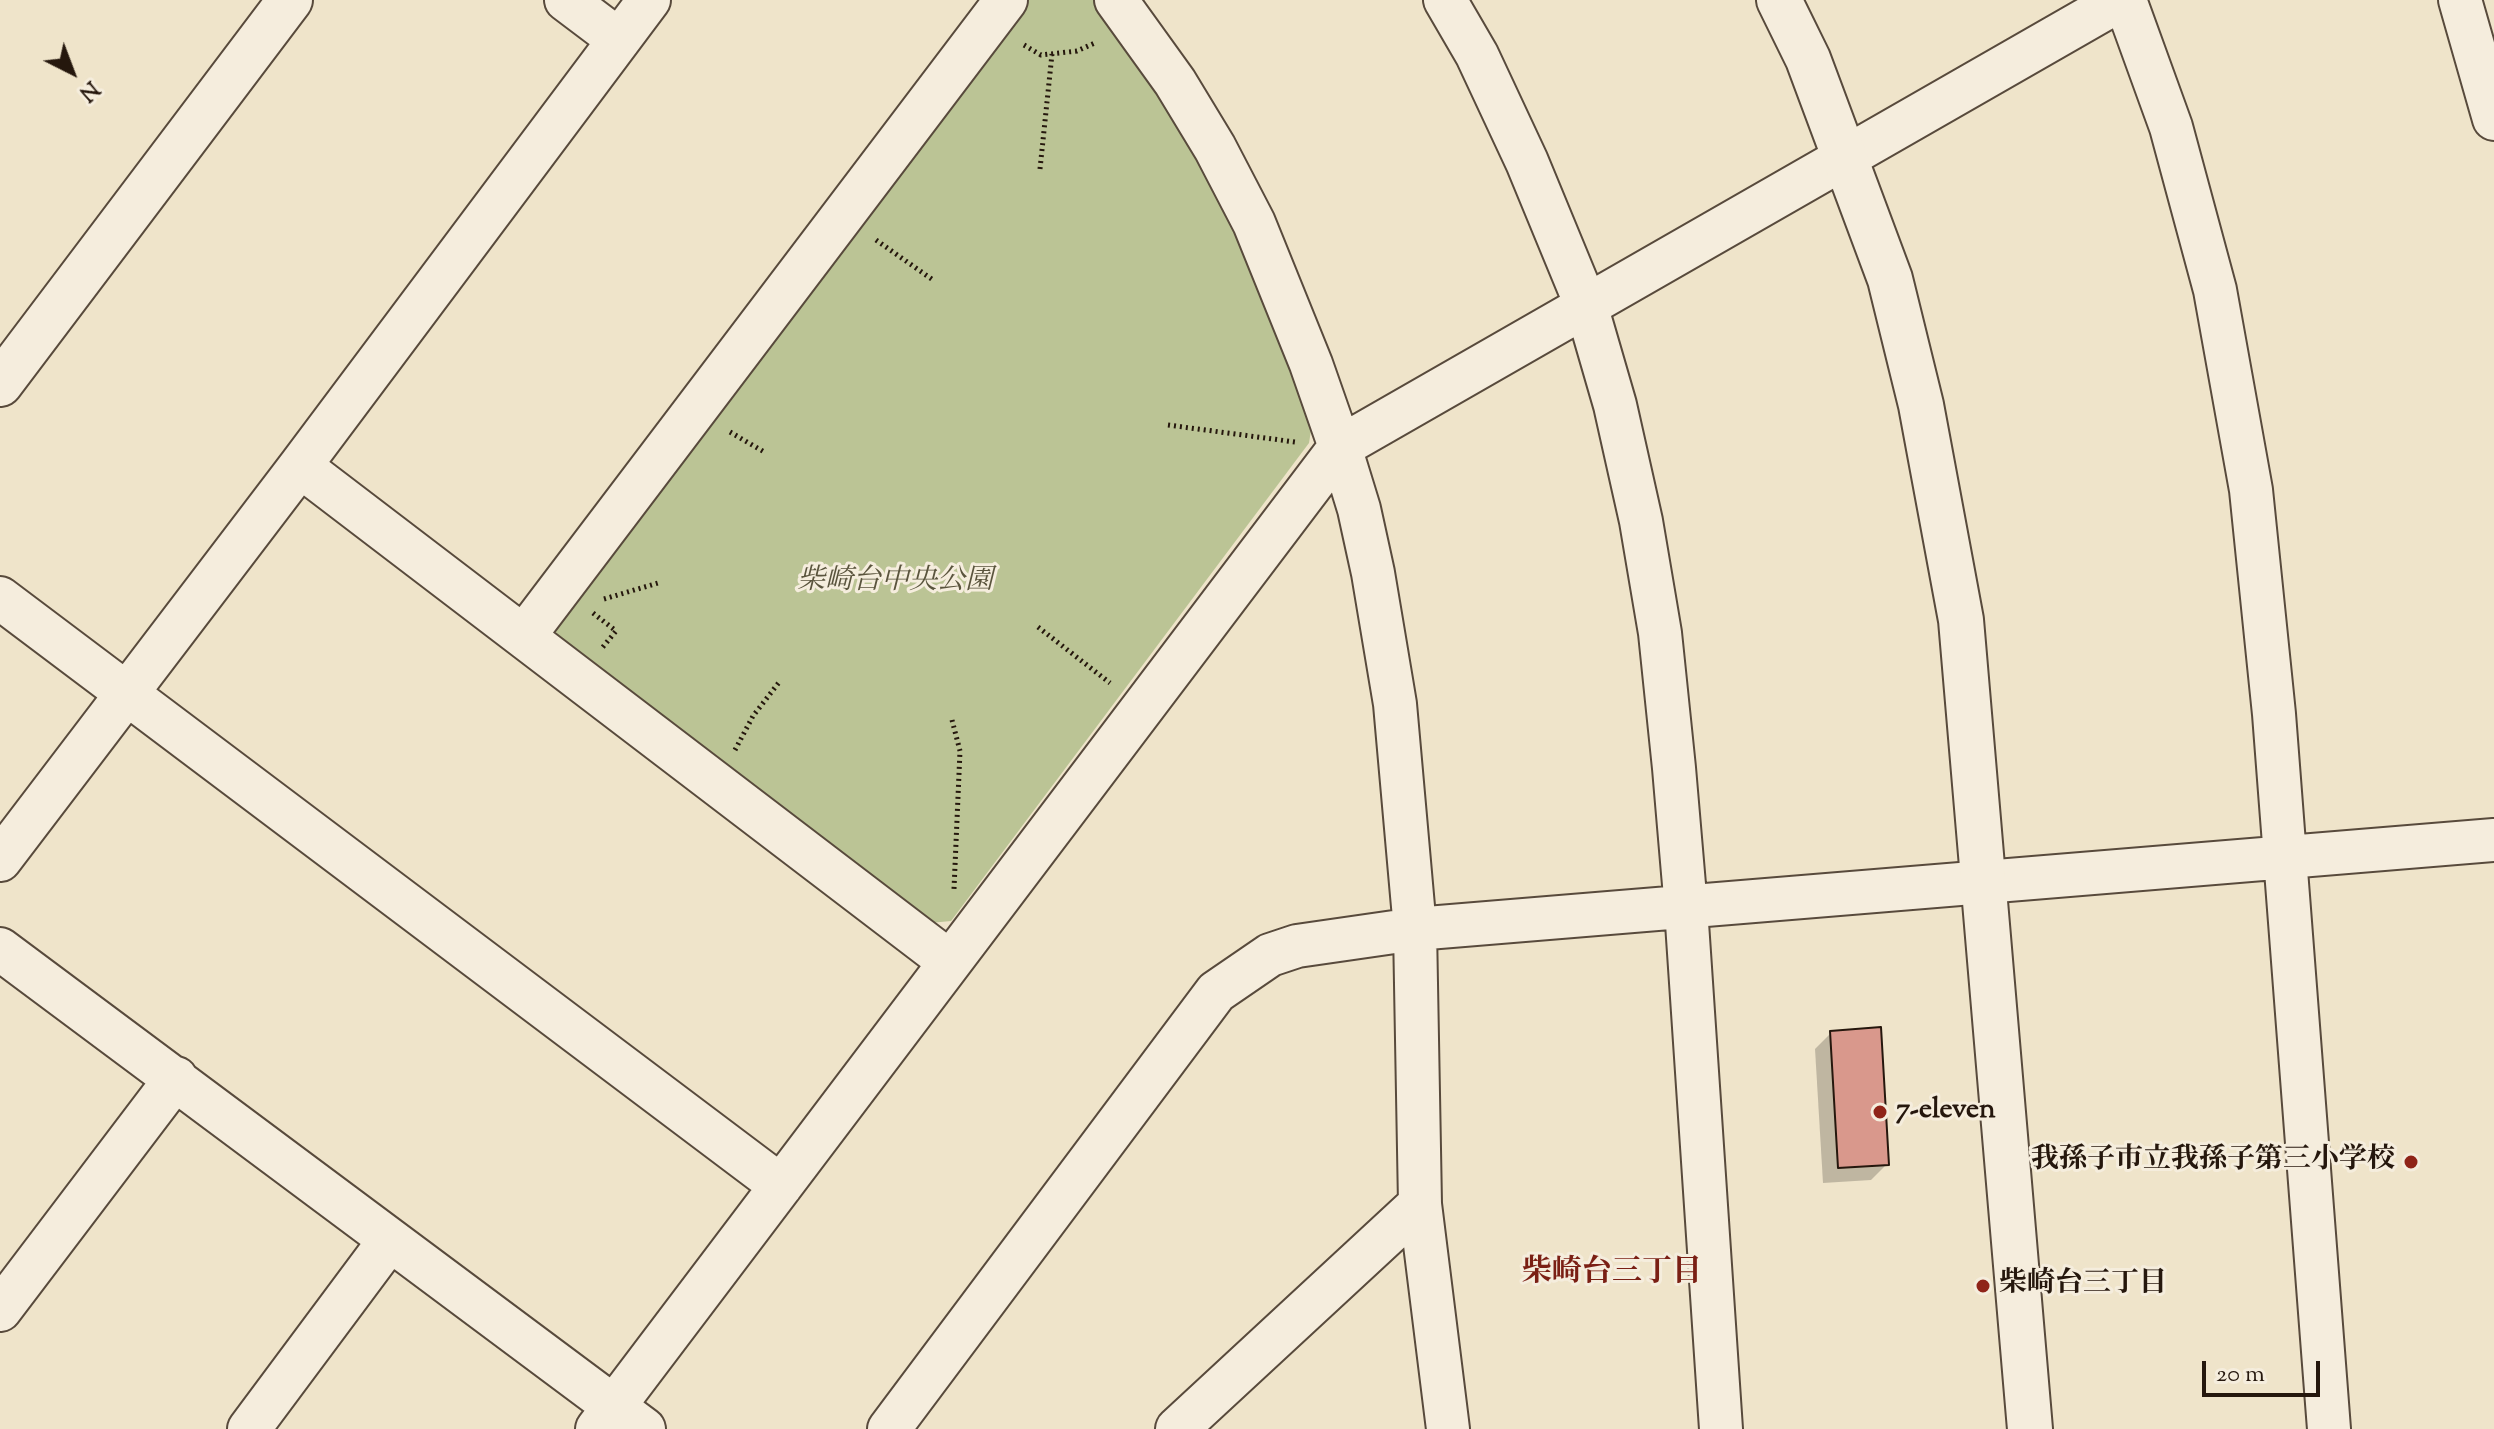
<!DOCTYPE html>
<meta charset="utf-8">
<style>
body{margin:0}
#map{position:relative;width:2494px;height:1429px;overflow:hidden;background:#efe4ca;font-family:"Sorts Mill Goudy",serif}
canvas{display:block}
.north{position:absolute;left:32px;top:32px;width:80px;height:80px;-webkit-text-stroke:6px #f5eddd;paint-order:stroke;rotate:138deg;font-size:22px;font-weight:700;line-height:32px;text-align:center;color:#25170d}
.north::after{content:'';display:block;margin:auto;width:28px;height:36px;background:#25170d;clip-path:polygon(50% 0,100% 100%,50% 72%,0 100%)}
.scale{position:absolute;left:2202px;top:1361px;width:118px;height:36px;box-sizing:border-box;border:4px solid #25170d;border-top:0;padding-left:10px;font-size:24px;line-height:28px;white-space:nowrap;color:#25170d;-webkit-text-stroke:6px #f5eddd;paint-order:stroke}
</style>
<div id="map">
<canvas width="2494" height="1429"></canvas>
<div class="north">N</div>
<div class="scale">20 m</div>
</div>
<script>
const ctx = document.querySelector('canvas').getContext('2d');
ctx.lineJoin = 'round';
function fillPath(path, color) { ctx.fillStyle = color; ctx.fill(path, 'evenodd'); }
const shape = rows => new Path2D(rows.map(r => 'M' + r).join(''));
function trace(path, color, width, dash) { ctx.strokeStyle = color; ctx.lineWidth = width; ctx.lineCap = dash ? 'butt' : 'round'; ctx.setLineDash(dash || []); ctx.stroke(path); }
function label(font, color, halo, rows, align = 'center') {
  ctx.font = font + ' "Sorts Mill Goudy","Noto Serif JP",serif'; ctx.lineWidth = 6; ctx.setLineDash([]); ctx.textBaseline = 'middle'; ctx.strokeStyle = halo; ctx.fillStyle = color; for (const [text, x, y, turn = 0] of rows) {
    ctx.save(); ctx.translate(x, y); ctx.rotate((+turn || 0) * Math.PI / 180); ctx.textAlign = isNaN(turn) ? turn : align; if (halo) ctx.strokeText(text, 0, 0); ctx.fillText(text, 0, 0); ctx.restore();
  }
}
const green = shape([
 [1028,0,1093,0,1158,93,1235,226,1312,424,1309,443,951,921,930,923,557,640,555,622]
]);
const shadow = shape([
 [1831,1033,1887,1164,1871,1180,1823,1183,1815,1049]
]);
const building = shape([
 [1881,1027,1889,1165,1838,1168,1830,1031,1881,1027]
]);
const path = shape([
 [1024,45,1041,55,1077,51,1097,42],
 [1040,169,1052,54],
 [876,240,933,280],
 [1168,425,1295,442],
 [730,432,766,453],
 [604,599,658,583],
 [593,613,616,631,602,648],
 [1038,627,1110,683],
 [952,720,960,751,954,889],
 [735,750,753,716,780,681]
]);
const minor = shape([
 [566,0,619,40],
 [1116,0,1175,82,1215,148,1254,223,1311,364,1340,447,2120,0],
 [1445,0,1477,55,1527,162,1586,305,1615,405,1641,521,1660,633,1674,768,1686,908,1721,1429],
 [2125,0,2171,127,2215,290,2251,490,2274,714,2329,1429],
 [2460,0,2494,119],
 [300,466,950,962],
 [0,598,781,1186],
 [524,636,1006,0],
 [0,860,300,466,649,0],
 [0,949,644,1429],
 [0,1310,176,1078],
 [249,1429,389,1241],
 [597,1429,1340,447,1359,509,1373,573,1395,704,1415,929,1420,1204,1448,1429],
 [889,1429,1216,992,1270,955,1297,946,1415,929,2494,840],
 [1177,1429,1420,1204]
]);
const tertiary = shape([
 [1779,0,1808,59,1890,279,1921,405,1961,620,2030,1429],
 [0,384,290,0]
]);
const markers = [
 [1880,1112,8,"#8f2418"],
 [2411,1162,8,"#8f2418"],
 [1983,1286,8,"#8f2418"]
];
const parkNames = [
 ["柴崎台中央公園",895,583]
];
const poiNames = [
 ["7-eleven",1896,1112],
 ["我孫子市立我孫子第三小学校",2395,1162,"right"],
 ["柴崎台三丁目",1999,1286]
];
const neighbourhoodNames = [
 ["柴崎台三丁目",1612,1275]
];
fillPath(green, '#bbc495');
fillPath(shadow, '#0003');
fillPath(building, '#d9988c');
trace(building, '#25170d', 2);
trace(minor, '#584a3c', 46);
trace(tertiary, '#584a3c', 48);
trace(path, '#25170d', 5, [2, 4]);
trace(minor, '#f5eddd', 42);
trace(tertiary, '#f5eddd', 44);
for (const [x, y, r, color] of markers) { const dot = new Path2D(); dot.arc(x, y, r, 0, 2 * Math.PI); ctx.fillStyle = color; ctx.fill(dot); trace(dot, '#f5eddd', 3); }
label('italic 28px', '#5a543d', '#f5eddd', parkNames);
label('bold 28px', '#25170d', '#f5eddd', poiNames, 'left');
label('bold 30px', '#7a1f14', '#f5eddd', neighbourhoodNames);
</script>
